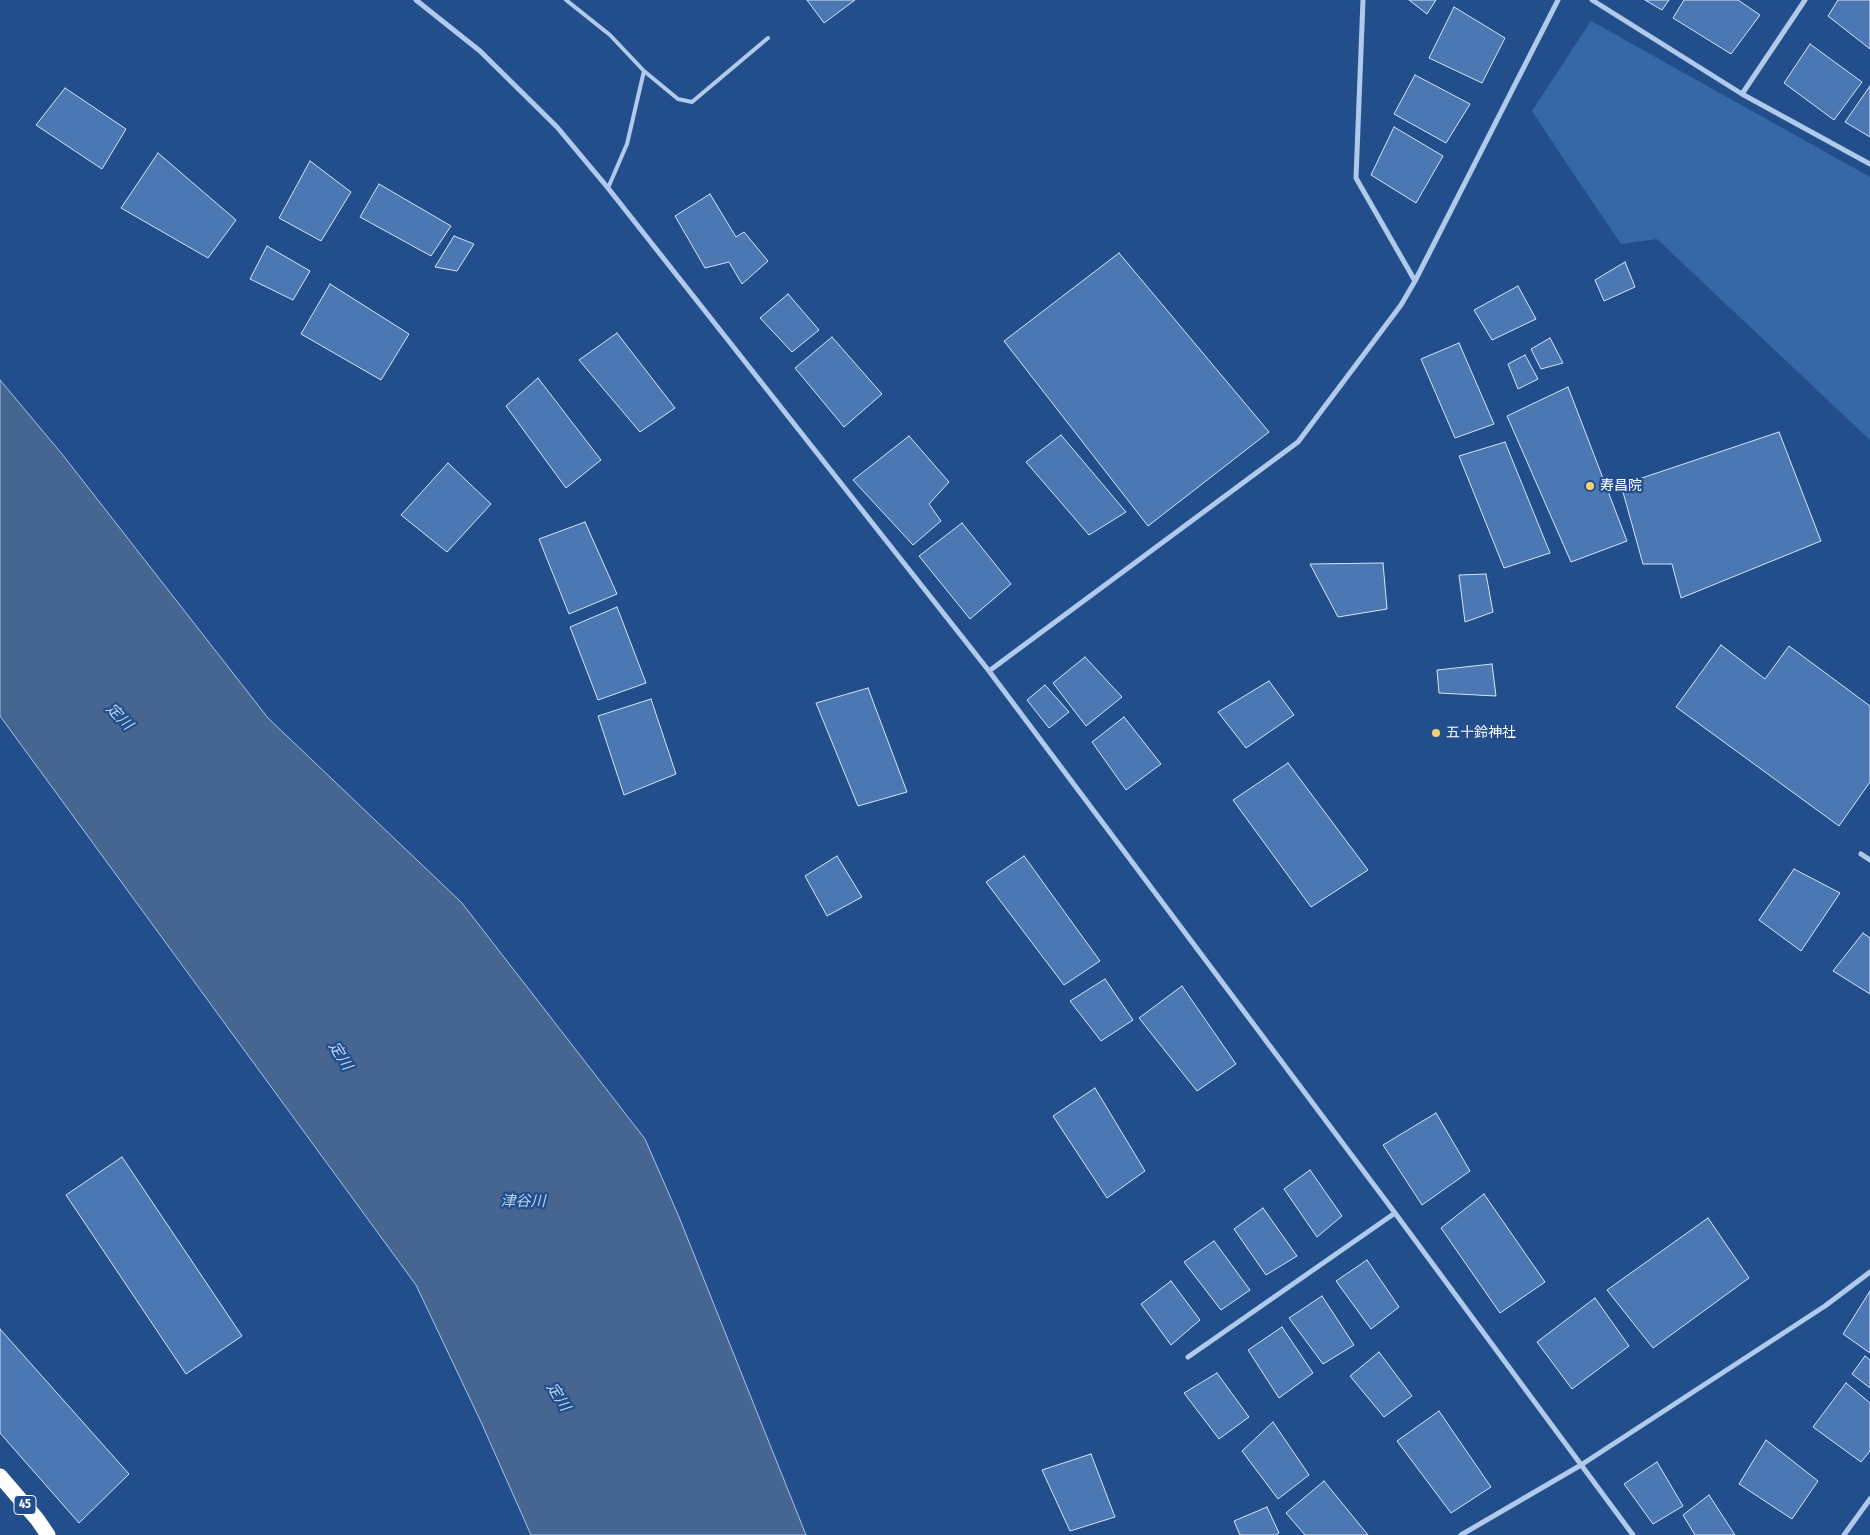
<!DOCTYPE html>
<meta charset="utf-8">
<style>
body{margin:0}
canvas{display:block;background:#224f8b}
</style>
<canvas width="1870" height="1535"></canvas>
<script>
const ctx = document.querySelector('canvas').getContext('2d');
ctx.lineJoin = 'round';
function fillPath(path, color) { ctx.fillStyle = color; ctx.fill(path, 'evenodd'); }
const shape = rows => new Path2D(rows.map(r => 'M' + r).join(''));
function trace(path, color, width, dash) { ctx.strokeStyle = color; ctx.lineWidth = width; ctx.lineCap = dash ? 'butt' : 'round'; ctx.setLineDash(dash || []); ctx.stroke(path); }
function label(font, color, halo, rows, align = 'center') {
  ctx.font = font + ' "Fira Sans Condensed","Noto Sans JP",sans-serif'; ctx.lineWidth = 4.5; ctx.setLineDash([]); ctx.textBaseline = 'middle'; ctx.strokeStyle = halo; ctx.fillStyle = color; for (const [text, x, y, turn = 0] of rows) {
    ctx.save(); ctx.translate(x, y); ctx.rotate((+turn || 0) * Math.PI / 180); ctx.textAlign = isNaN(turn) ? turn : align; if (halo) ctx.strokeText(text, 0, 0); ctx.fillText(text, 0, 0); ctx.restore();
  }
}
const green = shape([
 [1591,21,1870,177,1870,440,1657,239,1621,244,1563,158,1532,111]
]);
const water = shape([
 [0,380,62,454,268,718,462,903,645,1139,679,1217,806,1535,531,1535,481,1422,416,1285,0,716,0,380]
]);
const building = shape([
 [807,0,855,0,824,23,807,0],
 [1409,0,1436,0,1427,14,1409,0],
 [1645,0,1669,0,1662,10,1645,0],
 [1684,0,1738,0,1760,15,1731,54,1673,18,1684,0],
 [1838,0,1870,0,1870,49,1828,16,1838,0],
 [1454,7,1505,38,1482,83,1429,58,1454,7],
 [1810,44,1862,82,1834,120,1784,83,1810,44],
 [1415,75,1470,104,1446,143,1394,114,1415,75],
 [1870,86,1870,137,1845,122,1870,86],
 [65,88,126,129,102,169,36,125,65,88],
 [1394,127,1443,156,1416,203,1371,175,1394,127],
 [158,153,236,220,208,258,121,208,158,153],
 [310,161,351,192,321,241,279,218,310,161],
 [379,184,451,226,431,256,360,217,379,184],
 [710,194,736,237,744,232,768,261,742,284,729,262,705,268,675,216,710,194],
 [454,236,474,244,457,271,435,267,454,236],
 [267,246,310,271,293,300,250,279,267,246],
 [1119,253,1269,432,1148,526,1004,341,1119,253],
 [1625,262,1635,287,1604,301,1595,280,1625,262],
 [330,284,409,334,381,380,301,334,330,284],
 [1518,286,1536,319,1492,340,1474,310,1518,286],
 [788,294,819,330,792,352,760,318,788,294],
 [617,333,675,408,640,432,579,360,617,333],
 [832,337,882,394,844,427,795,368,832,337],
 [1550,338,1563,363,1541,369,1531,349,1550,338],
 [1459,343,1494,424,1455,438,1421,359,1459,343],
 [1525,355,1538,379,1518,389,1508,364,1525,355],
 [538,378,601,460,566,488,506,406,538,378],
 [1568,387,1627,541,1571,562,1507,416,1568,387],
 [1779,432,1821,541,1681,598,1672,564,1643,564,1621,485,1779,432],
 [1061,435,1126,512,1089,535,1026,462,1061,435],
 [909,436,949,482,929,504,941,521,913,545,853,480,909,436],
 [1505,442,1550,553,1504,568,1459,456,1505,442],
 [448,463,491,504,447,552,401,515,448,463],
 [585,522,617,594,569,614,539,539,585,522],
 [962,523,1011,584,970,619,919,556,962,523],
 [1383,563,1387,609,1338,617,1310,564,1383,563],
 [1486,574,1493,612,1465,622,1459,575,1486,574],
 [617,607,646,683,598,700,570,627,617,607],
 [1721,645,1765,679,1789,646,1870,706,1870,782,1839,826,1676,707,1721,645],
 [1085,657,1122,697,1086,726,1053,683,1085,657],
 [1492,664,1496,696,1439,693,1437,670,1492,664],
 [1269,681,1294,715,1246,748,1218,712,1269,681],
 [1045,685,1069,712,1049,728,1027,700,1045,685],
 [868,688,907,792,858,806,816,703,868,688],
 [651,699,676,774,624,795,598,716,651,699],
 [1124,717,1161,764,1126,790,1092,742,1124,717],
 [1288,763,1368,870,1311,907,1233,800,1288,763],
 [837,856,862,897,827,916,805,876,837,856],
 [1024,856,1100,961,1064,985,986,882,1024,856],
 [1794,869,1840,893,1801,951,1759,920,1794,869],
 [1863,933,1870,938,1870,994,1833,971,1863,933],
 [1105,979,1133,1020,1101,1041,1070,1001,1105,979],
 [1182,986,1236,1064,1197,1091,1139,1018,1182,986],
 [1095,1088,1145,1171,1107,1198,1053,1116,1095,1088],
 [1436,1113,1470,1171,1422,1205,1383,1145,1436,1113],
 [122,1157,242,1336,186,1374,66,1195,122,1157],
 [1310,1170,1342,1216,1317,1237,1284,1189,1310,1170],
 [1484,1194,1545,1282,1500,1313,1441,1228,1484,1194],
 [1263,1208,1297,1256,1266,1275,1234,1229,1263,1208],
 [1708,1218,1749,1278,1653,1348,1607,1290,1708,1218],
 [1214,1241,1250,1290,1221,1310,1184,1262,1214,1241],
 [1367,1260,1399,1307,1371,1329,1336,1281,1367,1260],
 [1171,1281,1200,1320,1171,1345,1141,1304,1171,1281],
 [1870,1291,1870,1353,1843,1334,1870,1291],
 [1322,1296,1354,1345,1323,1364,1289,1318,1322,1296],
 [1595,1298,1629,1346,1572,1389,1537,1342,1595,1298],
 [1282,1327,1313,1373,1279,1398,1248,1350,1282,1327],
 [0,1329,129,1474,79,1523,0,1433,0,1329],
 [1379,1352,1412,1396,1384,1417,1350,1376,1379,1352],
 [1865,1356,1870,1360,1870,1388,1852,1374,1865,1356],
 [1217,1373,1249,1417,1219,1439,1184,1393,1217,1373],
 [1846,1383,1870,1403,1870,1451,1861,1462,1813,1427,1846,1383],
 [1439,1411,1491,1487,1451,1513,1397,1441,1439,1411],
 [1273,1422,1309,1475,1278,1499,1242,1451,1273,1422],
 [1766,1440,1818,1481,1792,1519,1739,1484,1766,1440],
 [1091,1454,1115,1517,1070,1531,1042,1470,1091,1454],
 [1657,1462,1683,1506,1653,1524,1624,1484,1657,1462],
 [1324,1481,1368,1535,1305,1535,1286,1513,1324,1481],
 [1709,1495,1735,1535,1695,1535,1683,1515,1709,1495],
 [1267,1507,1279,1533,1276,1535,1240,1535,1234,1521,1267,1507]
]);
const lane = shape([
 [566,0,610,35,644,71,627,144,608,188],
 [644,71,678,99,692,102,768,38]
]);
const street = shape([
 [416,0,480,51,557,127,608,188,989,671,1395,1213,1633,1535],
 [1363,0,1356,178,1415,281],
 [1592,0,1742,94,1870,164],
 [1742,94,1805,0],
 [989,671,1298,442,1401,305,1415,281,1558,0],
 [1861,854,1870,860],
 [1188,1357,1395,1213],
 [1461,1535,1581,1465,1825,1306,1870,1272],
 [1844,1535,1870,1499]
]);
const highway = shape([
 [0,1476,37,1519,48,1535]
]);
const markers = [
 [1590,486,5,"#f6d272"],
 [1436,733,5,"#f6d272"]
];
const shields = [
 [25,1505,22]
];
const shieldNames = [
 ["45",25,1505]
];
const poiNames = [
 ["寿昌院",1600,486],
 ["五十鈴神社",1446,733]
];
const waterNames = [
 ["定川",119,717,45],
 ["定川",340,1056,58],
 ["津谷川",523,1202],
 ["定川",558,1397,58]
];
fillPath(green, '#3668a8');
fillPath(water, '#466591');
trace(water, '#a4c4ec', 1);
fillPath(building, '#4b77b2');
trace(building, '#d4e4f8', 1);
trace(lane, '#b0caeb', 4);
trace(street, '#b0caeb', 5);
trace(highway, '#fff', 15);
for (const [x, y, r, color] of markers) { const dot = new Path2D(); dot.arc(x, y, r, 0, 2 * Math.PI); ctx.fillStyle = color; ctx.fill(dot); trace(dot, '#224f8b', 2); }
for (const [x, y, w] of shields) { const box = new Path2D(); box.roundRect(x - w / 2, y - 9.5, w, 19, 4); ctx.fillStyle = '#224f8b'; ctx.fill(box); trace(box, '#fff', 1); }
label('bold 12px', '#fff', null, shieldNames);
label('14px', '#fff', '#224f8b', poiNames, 'left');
label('italic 15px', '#bcd4f2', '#224f8b', waterNames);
</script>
